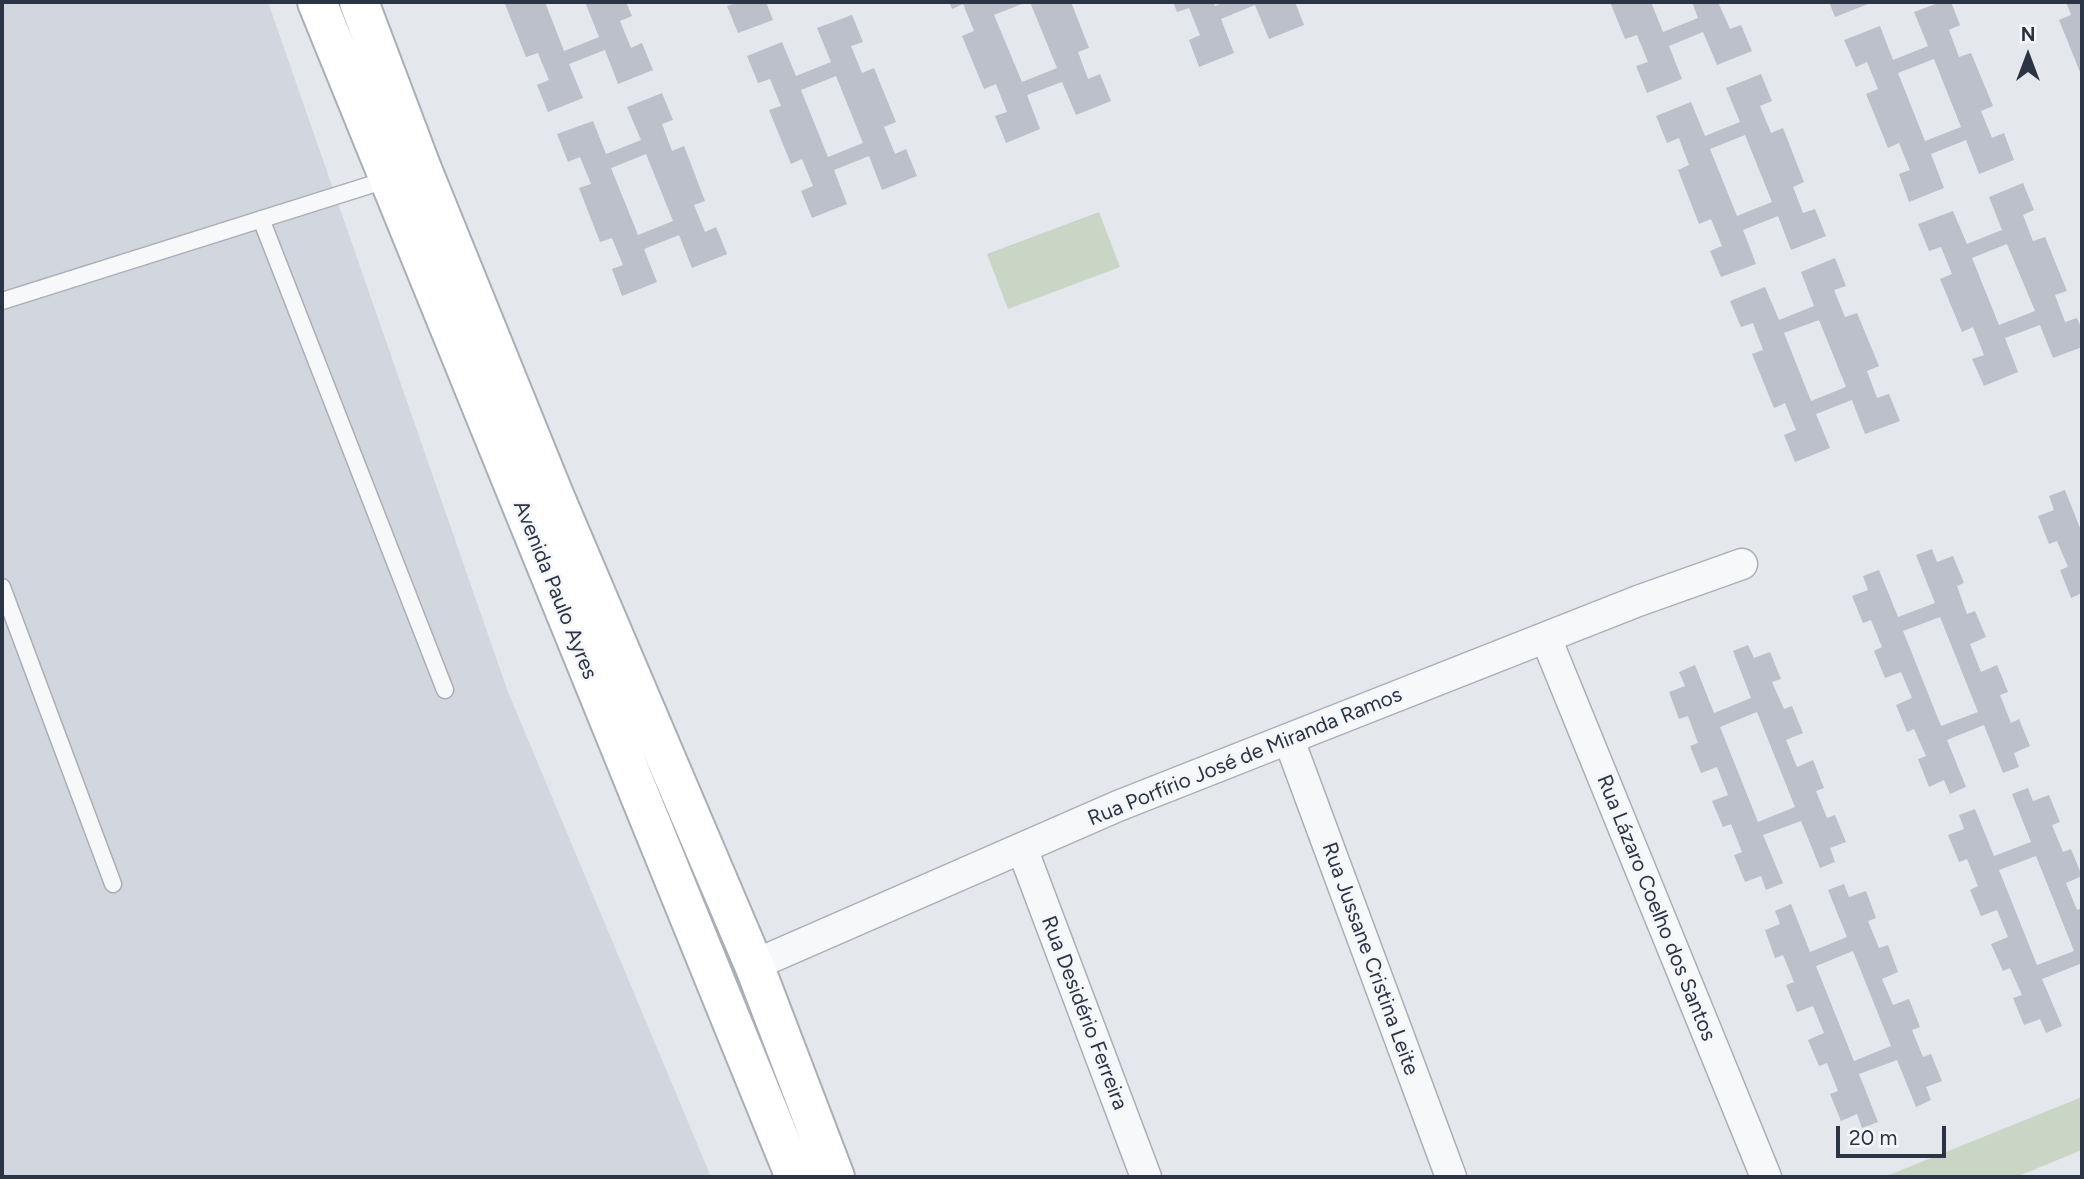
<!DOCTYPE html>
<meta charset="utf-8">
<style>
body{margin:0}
#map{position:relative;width:2084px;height:1179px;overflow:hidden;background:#e4e7ec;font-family:Figtree,sans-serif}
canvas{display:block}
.frame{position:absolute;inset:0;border:4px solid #2b3445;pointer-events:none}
.north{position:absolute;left:1993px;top:21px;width:70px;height:70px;-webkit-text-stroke:5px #f4f6f9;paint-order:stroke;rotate:0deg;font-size:19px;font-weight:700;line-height:28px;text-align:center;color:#2b3445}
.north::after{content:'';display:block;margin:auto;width:24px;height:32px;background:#2b3445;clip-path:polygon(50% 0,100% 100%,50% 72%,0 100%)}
.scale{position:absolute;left:1836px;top:1126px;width:110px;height:32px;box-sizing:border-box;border:4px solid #2b3445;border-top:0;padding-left:9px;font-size:21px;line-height:24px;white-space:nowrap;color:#2b3445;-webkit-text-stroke:5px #f4f6f9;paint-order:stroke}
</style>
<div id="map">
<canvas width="2084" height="1179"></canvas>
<div class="frame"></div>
<div class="north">N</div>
<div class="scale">20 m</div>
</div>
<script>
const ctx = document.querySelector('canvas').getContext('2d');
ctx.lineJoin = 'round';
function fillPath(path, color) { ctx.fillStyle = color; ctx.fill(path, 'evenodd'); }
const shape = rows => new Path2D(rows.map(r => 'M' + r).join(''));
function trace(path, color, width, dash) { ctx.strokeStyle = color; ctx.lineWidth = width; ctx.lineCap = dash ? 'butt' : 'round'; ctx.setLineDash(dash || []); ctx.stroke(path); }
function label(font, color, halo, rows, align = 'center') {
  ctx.font = font + ' Figtree,sans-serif'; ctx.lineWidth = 5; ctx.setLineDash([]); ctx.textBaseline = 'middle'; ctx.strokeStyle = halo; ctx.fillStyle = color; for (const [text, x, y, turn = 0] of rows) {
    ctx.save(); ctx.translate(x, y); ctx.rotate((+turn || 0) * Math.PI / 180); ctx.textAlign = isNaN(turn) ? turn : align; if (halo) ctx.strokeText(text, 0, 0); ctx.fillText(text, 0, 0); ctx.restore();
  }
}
const built = shape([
 [2,2,268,2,508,692,711,1177,2,1177]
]);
const green = shape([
 [1099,212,1120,267,1008,309,987,254],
 [2082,1097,2082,1150,2016,1177,1884,1177]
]);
const building = shape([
 [511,2,545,2,564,51,599,37,585,2,626,2,632,16,620,21,631,48,642,43,653,70,618,84,605,50,569,64,583,98,548,112,537,85,549,80,538,53,526,57,505,4],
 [740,2,766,2,773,20,738,33,727,6],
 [949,2,1027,2,994,15,1022,82,1057,68,1030,2,1071,2,1089,48,1078,52,1088,79,1100,74,1111,101,1076,115,1062,82,1027,95,1040,129,1006,143,995,116,1007,112,996,84,984,89,962,36,974,31,963,4,952,9],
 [1173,2,1213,2,1215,6,1225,2,1295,2,1304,25,1269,39,1255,5,1221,19,1234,53,1199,67,1189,40,1200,35,1189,8,1177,12],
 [1610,2,1651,2,1663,32,1698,18,1692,2,1718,2,1730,29,1741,25,1752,51,1717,65,1703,32,1669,46,1682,79,1647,93,1636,66,1648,62,1637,35,1625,39],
 [1829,2,1873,2,1835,17],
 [1941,2,1951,2,1960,25,1949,30,1959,57,1971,53,1993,106,1981,111,1992,138,2004,133,2014,160,1979,174,1966,140,1931,154,1944,188,1909,202,1899,174,1910,170,1899,143,1888,148,1866,94,1878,89,1867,62,1856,67,1844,40,1880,26,1893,60,1928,46,1914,12],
 [1934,59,1961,127,1925,141,1898,73],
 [2066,2,2082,2,2082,77,2059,20,2071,15],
 [852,15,863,42,851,46,862,73,874,68,896,122,884,127,895,154,906,149,917,176,882,190,869,156,834,170,847,204,812,218,801,191,813,186,802,159,791,164,769,110,781,106,770,79,758,83,747,56,782,42,796,76,831,62,817,28],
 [836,76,863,143,828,157,801,90],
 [1761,74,1772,101,1760,106,1771,133,1783,128,1804,182,1793,187,1803,213,1815,209,1826,236,1791,250,1778,216,1743,230,1756,264,1721,277,1710,251,1722,246,1711,219,1699,224,1678,170,1689,165,1679,138,1667,143,1656,116,1691,102,1705,136,1740,122,1726,88],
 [1745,135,1772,202,1737,216,1710,149],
 [662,93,673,120,662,124,672,151,684,146,705,201,694,205,705,232,716,227,727,254,692,268,679,235,644,249,657,282,622,296,612,269,623,265,612,238,600,242,579,188,591,184,580,157,568,162,557,134,593,121,606,154,641,140,627,107],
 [646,154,673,221,638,235,611,168],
 [2023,183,2034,210,2023,215,2033,241,2045,237,2067,291,2055,295,2065,322,2077,318,2082,330,2082,347,2053,358,2040,325,2005,338,2018,372,1984,386,1972,359,1984,355,1973,327,1962,332,1940,279,1952,274,1941,247,1929,251,1918,224,1953,211,1967,244,2002,230,1989,197],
 [2007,244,2035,311,1999,325,1972,258],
 [1835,258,1846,286,1834,290,1845,317,1857,313,1879,366,1867,371,1877,398,1889,394,1900,421,1865,434,1852,400,1816,414,1830,448,1795,462,1784,435,1796,430,1785,403,1774,408,1752,354,1763,350,1753,323,1741,327,1730,301,1765,287,1779,320,1814,306,1801,272],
 [1819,320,1846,387,1811,401,1784,333],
 [2065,490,2082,533,2082,593,2071,598,2060,570,2068,567,2057,541,2049,544,2038,516,2054,510,2049,496],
 [1932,549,1937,562,1953,556,1964,583,1957,586,1967,614,1975,611,1986,637,1970,644,1981,672,1997,665,2008,692,2000,695,2011,723,2019,719,2030,746,2014,753,2019,767,2003,773,1984,725,1947,740,1966,787,1950,794,1944,780,1929,787,1918,759,1926,756,1914,729,1907,732,1896,705,1912,698,1901,672,1885,678,1874,651,1882,647,1871,620,1863,623,1852,596,1868,590,1863,576,1879,570,1898,617,1935,603,1916,555],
 [1940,617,1978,712,1941,726,1903,631],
 [1748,645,1754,658,1770,652,1781,679,1772,682,1784,709,1792,706,1803,733,1786,740,1797,767,1813,760,1824,788,1816,791,1827,818,1835,815,1846,842,1830,848,1835,862,1820,868,1801,821,1763,835,1783,883,1766,890,1761,876,1745,882,1734,855,1742,852,1731,824,1723,827,1712,801,1728,795,1717,767,1701,773,1690,746,1698,743,1688,716,1679,719,1669,692,1685,686,1679,672,1695,665,1714,713,1751,698,1733,651],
 [1757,712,1795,807,1758,822,1720,727],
 [2028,788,2033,801,2049,795,2060,822,2052,825,2063,852,2071,849,2082,876,2066,883,2077,910,2082,908,2082,969,2080,964,2042,979,2062,1026,2046,1033,2040,1019,2024,1025,2013,998,2022,995,2010,968,2003,971,1991,944,2008,937,1997,910,1981,916,1970,890,1978,886,1967,859,1959,862,1948,835,1964,829,1959,815,1975,809,1994,856,2031,842,2012,794],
 [2036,856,2074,951,2037,965,1999,870],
 [1844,884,1849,897,1866,891,1876,918,1868,921,1879,948,1888,945,1898,972,1882,979,1893,1005,1909,999,1920,1027,1912,1030,1923,1057,1931,1054,1942,1081,1926,1087,1931,1100,1916,1107,1897,1060,1859,1074,1878,1122,1862,1128,1857,1114,1841,1121,1830,1094,1838,1091,1827,1063,1819,1066,1808,1040,1824,1033,1813,1006,1797,1012,1786,985,1794,982,1783,955,1775,958,1765,930,1780,924,1775,911,1791,904,1810,952,1847,937,1828,890],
 [1853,951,1891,1046,1854,1061,1816,966]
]);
const lane = shape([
 [261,219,445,690],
 [2,301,389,179],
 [2,587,113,884]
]);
const street = shape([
 [1546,638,1766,1177],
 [1289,740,1451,1177],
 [1022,848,1146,1177],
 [754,965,1118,806,1638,601,1742,564]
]);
const secondary = shape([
 [317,2,795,1177],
 [359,2,422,169,554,495,754,965,835,1177]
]);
const streetNames = [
 ["Avenida Paulo Ayres",555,590,68],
 ["Rua Porfírio José de Miranda Ramos",1245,757,-22],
 ["Rua Lázaro Coelho dos Santos",1656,908,68],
 ["Rua Jussane Cristina Leite",1370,959,70],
 ["Rua Desidério Ferreira",1084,1013,69]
];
fillPath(built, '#d2d6de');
fillPath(green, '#c9d6c5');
fillPath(building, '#bbc0ca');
trace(lane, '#a9aeb7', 19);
trace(street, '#a9aeb7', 33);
trace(secondary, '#a9aeb7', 42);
trace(lane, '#f7f8fa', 16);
trace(street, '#f7f8fa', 30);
trace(secondary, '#fff', 38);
label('21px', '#2b3445', '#f4f6f9', streetNames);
</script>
